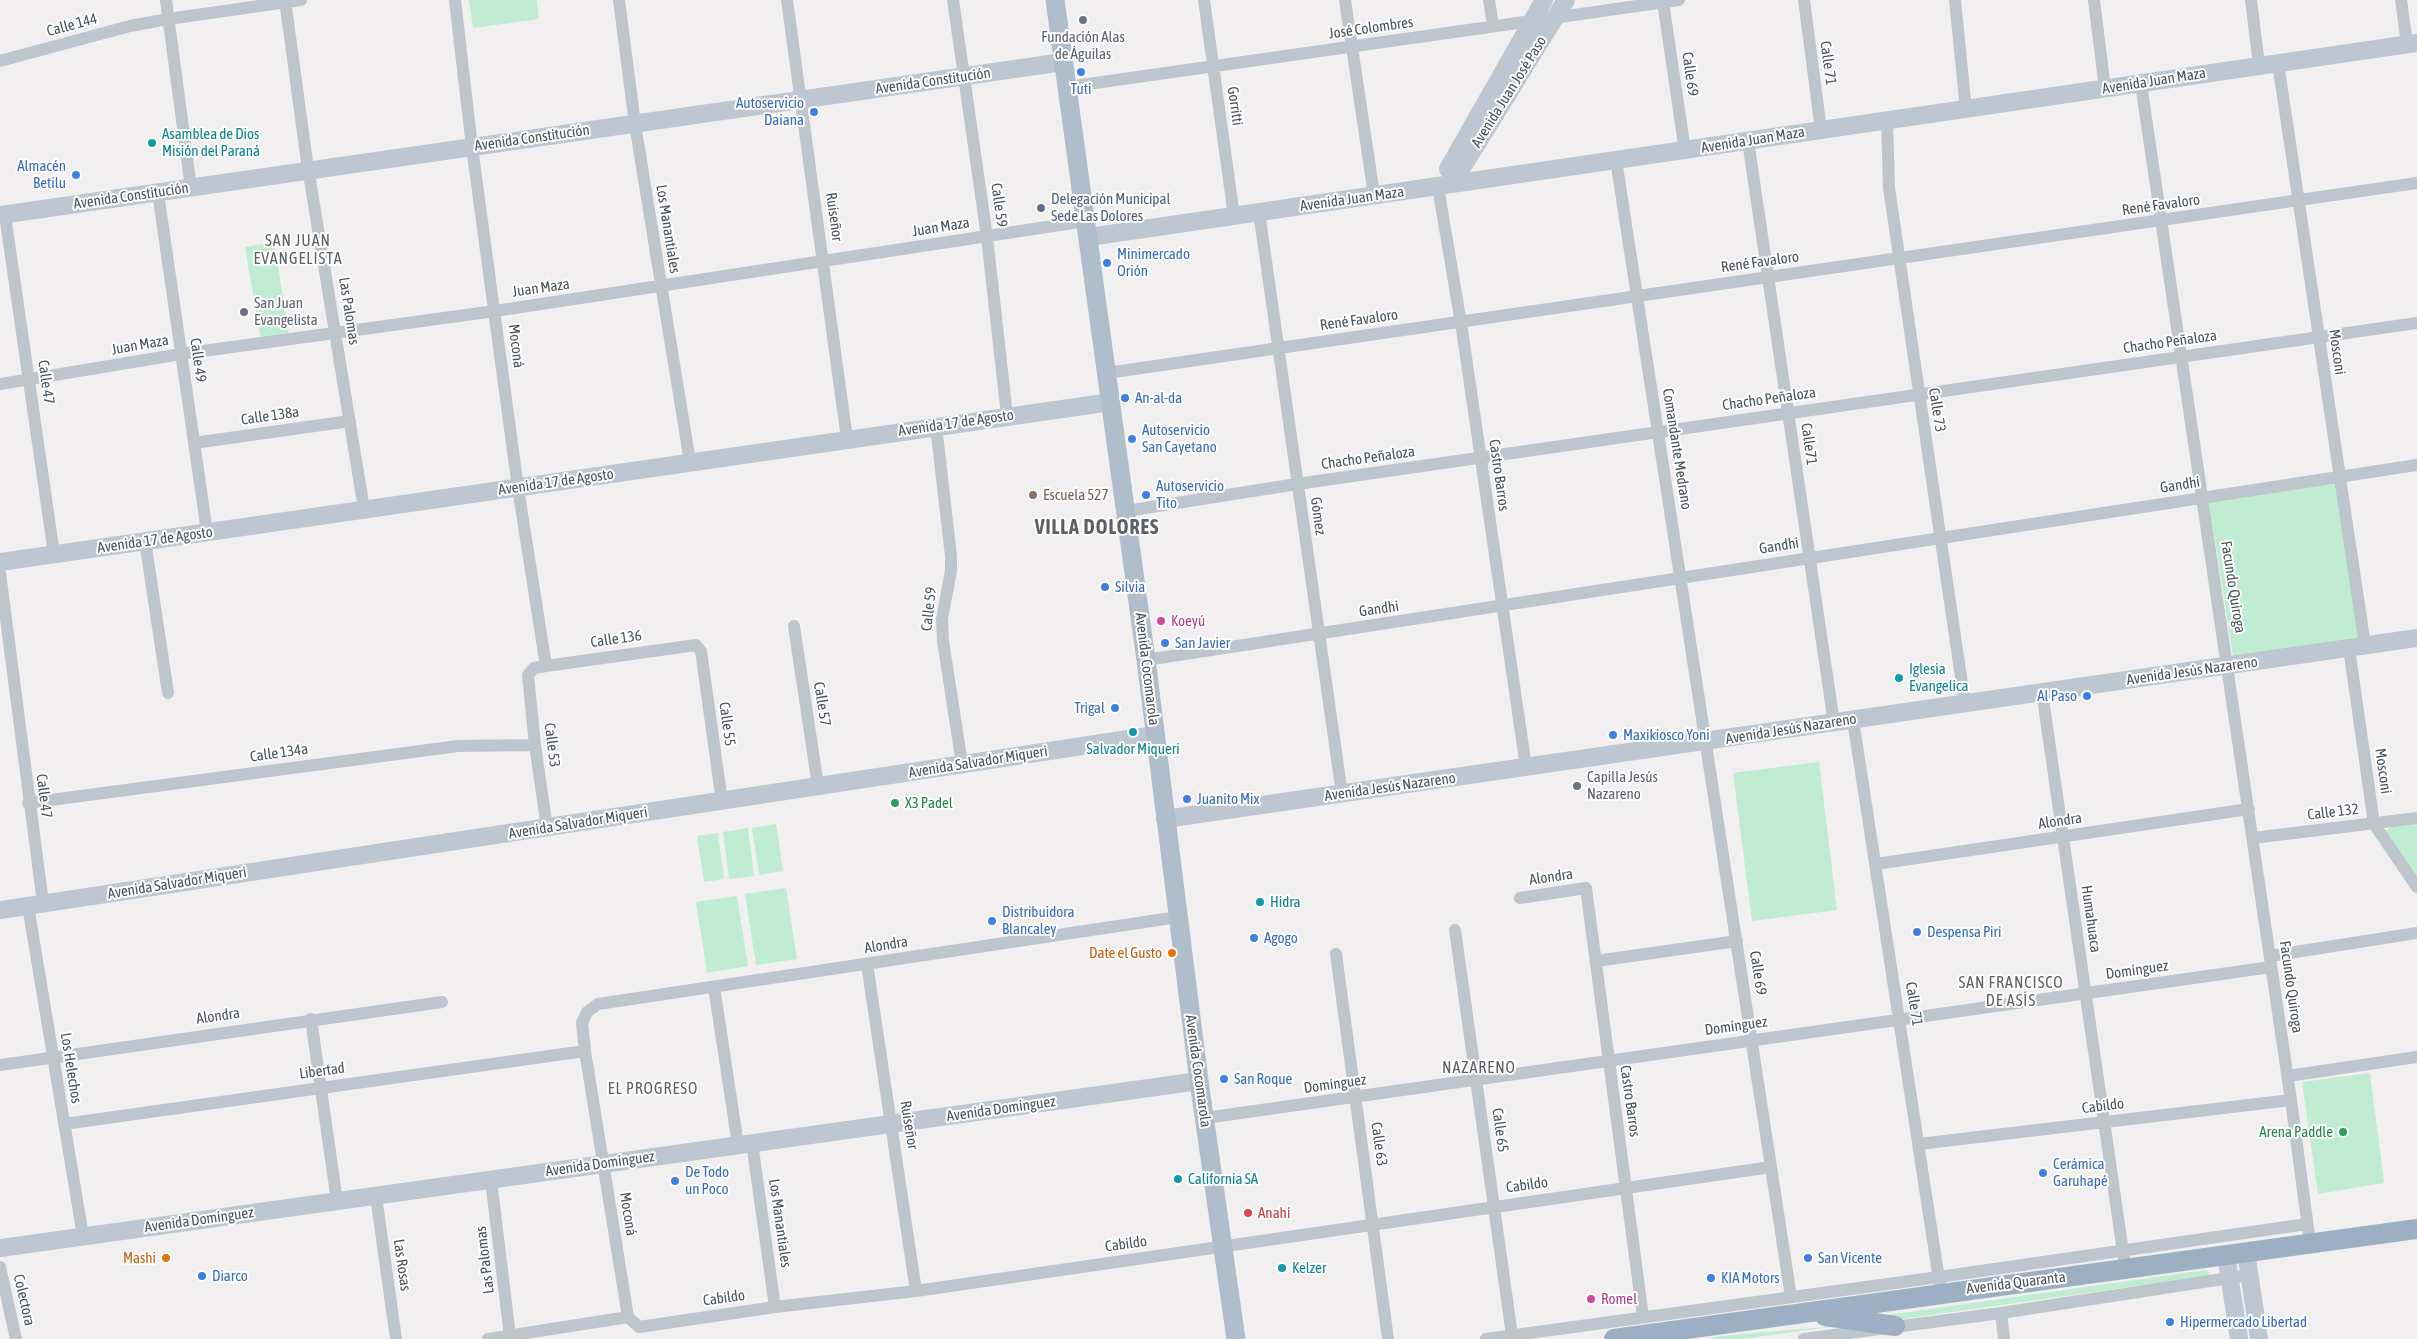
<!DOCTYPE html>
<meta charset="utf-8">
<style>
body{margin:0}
canvas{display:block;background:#f1efef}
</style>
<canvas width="2417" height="1339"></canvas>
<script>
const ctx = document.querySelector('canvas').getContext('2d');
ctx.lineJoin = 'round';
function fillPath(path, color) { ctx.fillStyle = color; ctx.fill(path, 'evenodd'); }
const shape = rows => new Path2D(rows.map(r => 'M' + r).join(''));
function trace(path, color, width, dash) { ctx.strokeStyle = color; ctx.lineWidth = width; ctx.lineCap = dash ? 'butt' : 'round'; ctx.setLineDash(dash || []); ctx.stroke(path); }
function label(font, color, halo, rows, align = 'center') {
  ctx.font = font + ' "Asap Condensed",sans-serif'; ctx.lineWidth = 4; ctx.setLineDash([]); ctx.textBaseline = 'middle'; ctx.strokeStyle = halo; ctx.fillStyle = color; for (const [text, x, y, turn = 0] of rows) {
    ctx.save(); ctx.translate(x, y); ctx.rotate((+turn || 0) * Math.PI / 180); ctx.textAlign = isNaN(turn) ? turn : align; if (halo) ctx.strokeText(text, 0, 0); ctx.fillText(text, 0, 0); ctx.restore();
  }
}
const green = shape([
 [469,0,537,0,539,19,473,28],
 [274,242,289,334,261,339,245,247],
 [2336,483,2359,637,2233,656,2209,502],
 [1819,762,1837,910,1752,921,1733,773],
 [2417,823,2417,882,2384,832,2394,825],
 [776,824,783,871,759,875,752,828],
 [748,828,754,876,729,879,723,832],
 [718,833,724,879,704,882,697,836],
 [786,888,797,959,756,965,745,894],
 [737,896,748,966,707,973,696,902],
 [2370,1073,2384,1183,2318,1194,2302,1082],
 [2206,1270,2210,1273,2207,1276,1895,1320,1859,1319],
 [1837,1326,1742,1339,1711,1339,1714,1337,1741,1334]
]);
const minor = shape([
 [166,0,191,188],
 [285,0,307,162,364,509],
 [455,0,472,147,518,488,546,666],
 [619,0,635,124,690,462],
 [787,0,847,439],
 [953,0,987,237,1007,416],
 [1204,0,1234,216],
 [1345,0,1374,195],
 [1489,0,1493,26],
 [1804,0,1821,130],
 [1955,0,1966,110],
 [2094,0,2105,89],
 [2251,0,2259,65],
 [2401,0,2407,44],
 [1663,2,1685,151],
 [0,61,130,26,168,19,301,0],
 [2278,63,2365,645],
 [2141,84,2291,1100,2310,1243],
 [1067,87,1679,0],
 [1887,121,1889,188,1965,704],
 [1748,141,1834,723],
 [1616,160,1791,1297],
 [1438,187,1461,323,1526,767],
 [158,193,207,532],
 [1259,212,1342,794],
 [5,215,54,554],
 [1107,373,2417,183],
 [0,384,181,354,495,311,1086,221],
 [936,426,951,556,951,571,942,619,943,641,962,764],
 [194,443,350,421],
 [1126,511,1297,484,2417,323],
 [145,541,168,693],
 [0,573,43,903],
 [794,626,818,786],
 [2349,648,2374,824,2417,887],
 [1146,660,2417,465],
 [2042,692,2124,1259],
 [1853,720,1940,1286],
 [28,803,458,746,535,745],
 [547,828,535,745,528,675,534,668,546,666,696,645,701,651,722,802],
 [2253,838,2417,818],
 [1876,864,2249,809],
 [1520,898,1586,888,1643,1317],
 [28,906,83,1236],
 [1455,930,1512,1335],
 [1336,954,1388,1339],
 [2270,956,2417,933],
 [1596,961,1737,941],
 [867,964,916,1291],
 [714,987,738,1145],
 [311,1019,337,1201],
 [0,1065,442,1002],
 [2288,1076,2417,1057],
 [1205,1118,2271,967],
 [64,1124,585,1051],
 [752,1143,775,1307],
 [1919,1144,2291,1100],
 [491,1180,510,1336],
 [376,1196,396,1339],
 [0,1267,16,1339],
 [2001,1313,2004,1339],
 [628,1317,639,1327,775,1307,916,1291,1771,1167],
 [628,1317,585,1051,582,1023,587,1012,598,1004,1178,917],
 [488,1339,628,1317],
 [1486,1339,1939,1277,2307,1224],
 [1804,1339,2001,1313,2249,1275]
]);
const secondary = shape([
 [1448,169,1544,0],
 [1452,184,1566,0],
 [0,215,1063,62],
 [1089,237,2417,43],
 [0,562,1111,402],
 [1165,819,2417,638],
 [0,910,1155,735],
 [0,1248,1199,1081],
 [2246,1252,2259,1339],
 [2226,1255,2239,1339]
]);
const primary = shape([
 [1055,0,1146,660,1199,1081,1236,1339]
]);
const trunk = shape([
 [1825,1316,1895,1326],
 [1614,1339,2417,1229]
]);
const markers = [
 [1083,20,5,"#6b7280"],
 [1081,72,5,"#3f7fe0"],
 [814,112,5,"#3f7fe0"],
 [152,143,5,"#0f9aa8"],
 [76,175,5,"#3f7fe0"],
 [1041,208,5,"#5c6f8a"],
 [1107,263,5,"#3f7fe0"],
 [244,312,5,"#6b7280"],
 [1125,398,5,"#3f7fe0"],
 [1132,439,5,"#3f7fe0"],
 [1033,495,5,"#8d6e63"],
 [1146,495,5,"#3f7fe0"],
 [1105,587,5,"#3f7fe0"],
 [1161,621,5,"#d1479c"],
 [1165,643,5,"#3f7fe0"],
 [1899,678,5,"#0f9aa8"],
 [2087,696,5,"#3f7fe0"],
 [1115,708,5,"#3f7fe0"],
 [1133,732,5,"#0f9aa8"],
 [1613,735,5,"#3f7fe0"],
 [1577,786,5,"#6b7280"],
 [1187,799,5,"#3f7fe0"],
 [895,803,5,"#2e9e5b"],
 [1260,902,5,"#0f9aa8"],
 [992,921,5,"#3f7fe0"],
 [1917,932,5,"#3f7fe0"],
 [1254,938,5,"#3f7fe0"],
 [1172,953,5,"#e8710a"],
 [1224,1079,5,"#3f7fe0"],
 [2343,1132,5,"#2e9e5b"],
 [2043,1173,5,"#3f7fe0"],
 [1178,1179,5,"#0f9aa8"],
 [675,1181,5,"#3f7fe0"],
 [1248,1213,5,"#e0444e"],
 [166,1258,5,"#e8710a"],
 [1808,1258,5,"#3f7fe0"],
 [1282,1268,5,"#0f9aa8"],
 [202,1276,5,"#3f7fe0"],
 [1711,1278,5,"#3f7fe0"],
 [1591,1299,5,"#d1479c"],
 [2170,1322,5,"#3f7fe0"]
];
const streetNames = [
 ["Calle 144",72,25,-15],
 ["José Colombres",1371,28,-8],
 ["Calle 71",1828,63,82],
 ["Calle 69",1690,74,82],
 ["Avenida Constitución",933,81,-8],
 ["Avenida Juan Maza",2154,81,-9],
 ["Avenida Juan José Paso",1509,92,-58],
 ["Gorritti",1235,106,82],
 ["Avenida Constitución",532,138,-8],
 ["Avenida Juan Maza",1753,140,-9],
 ["Avenida Constitución",131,196,-8],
 ["Avenida Juan Maza",1352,199,-8],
 ["Calle 59",999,205,82],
 ["René Favaloro",2161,205,-8],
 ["Ruiseñor",834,217,82],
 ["Juan Maza",941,227,-9],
 ["Los Manantiales",668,229,81],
 ["René Favaloro",1760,262,-8],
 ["Juan Maza",541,288,-8],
 ["Las Palomas",349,311,81],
 ["René Favaloro",1359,320,-8],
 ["Chacho Peñaloza",2170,342,-8],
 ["Juan Maza",140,345,-10],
 ["Moconá",516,346,83],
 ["Mosconi",2337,352,82],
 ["Calle 49",198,360,82],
 ["Calle 47",46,382,82],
 ["Chacho Peñaloza",1769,399,-8],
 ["Calle 73",1937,410,81],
 ["Calle 138a",270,416,-8],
 ["Avenida 17 de Agosto",956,423,-8],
 ["Calle71",1809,444,82],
 ["Comandante Medrano",1677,449,81],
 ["Chacho Peñaloza",1368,458,-8],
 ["Castro Barros",1499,475,82],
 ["Avenida 17 de Agosto",556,482,-8],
 ["Gandhi",2180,485,-9],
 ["Gómez",1318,516,82],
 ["Avenida 17 de Agosto",155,540,-8],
 ["Gandhi",1779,546,-9],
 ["Facundo Quiroga",2233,587,81],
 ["Calle 59",929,609,-84],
 ["Gandhi",1379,609,-8],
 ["Calle 136",616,639,-8],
 ["Avenida Cocomarola",1147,669,83],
 ["Avenida Jesús Nazareno",2192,671,-8],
 ["Calle 57",822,704,81],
 ["Calle 55",727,724,82],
 ["Avenida Jesús Nazareno",1791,729,-9],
 ["Calle 53",552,745,83],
 ["Calle 134a",279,753,-8],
 ["Avenida Salvador Miqueri",978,762,-9],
 ["Mosconi",2383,771,82],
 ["Avenida Jesús Nazareno",1390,787,-8],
 ["Calle 47",44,796,83],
 ["Calle 132",2333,812,-7],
 ["Alondra",2060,821,-8],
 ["Avenida Salvador Miqueri",578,823,-9],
 ["Alondra",1551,877,-8],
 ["Avenida Salvador Miqueri",177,883,-9],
 ["Humahuaca",2091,919,82],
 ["Alondra",886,945,-9],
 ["Domínguez",2137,970,-8],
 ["Calle 69",1758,973,81],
 ["Facundo Quiroga",2291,987,82],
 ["Calle 71",1914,1004,81],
 ["Alondra",218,1016,-8],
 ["Domínguez",1736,1026,-8],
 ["Los Helechos",71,1068,81],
 ["Libertad",322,1071,-8],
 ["Avenida Cocomarola",1198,1071,82],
 ["Domínguez",1335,1084,-8],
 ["Castro Barros",1630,1101,82],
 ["Cabildo",2103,1106,-7],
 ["Avenida Domínguez",1001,1109,-8],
 ["Ruiseñor",909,1125,81],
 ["Calle 65",1500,1130,82],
 ["Calle 63",1379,1144,82],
 ["Avenida Domínguez",600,1164,-8],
 ["Cabildo",1527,1185,-8],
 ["Moconá",628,1214,81],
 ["Avenida Domínguez",199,1220,-8],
 ["Los Manantiales",780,1223,82],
 ["Cabildo",1126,1244,-8],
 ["Las Palomas",485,1260,-97],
 ["Las Rosas",402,1265,82],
 ["Avenida Quaranta",2016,1283,-7],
 ["Cabildo",724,1298,-8],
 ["Colectora",24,1300,77]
];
const worshipNames = [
 ["Fundación Alas",1083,37,"center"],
 ["de Águilas",1083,54,"center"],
 ["San Juan",254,303],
 ["Evangelista",254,320],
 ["Capilla Jesús",1587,777],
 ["Nazareno",1587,794]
];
const shopNames = [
 ["Tuti",1081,89,"center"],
 ["Autoservicio",804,103,"right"],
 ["Daiana",804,120,"right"],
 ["Almacén",66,166,"right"],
 ["Betilu",66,183,"right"],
 ["Minimercado",1117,254],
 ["Orión",1117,271],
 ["An-al-da",1135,398],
 ["Autoservicio",1142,430],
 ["San Cayetano",1142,447],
 ["Autoservicio",1156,486],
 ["Tito",1156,503],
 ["Silvia",1115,587],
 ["San Javier",1175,643],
 ["Al Paso",2077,696,"right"],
 ["Trigal",1105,708,"right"],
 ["Maxikiosco Yoni",1623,735],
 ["Juanito Mix",1197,799],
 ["Distribuidora",1002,912],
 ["Blancaley",1002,929],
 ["Despensa Piri",1927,932],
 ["Agogo",1264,938],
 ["San Roque",1234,1079],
 ["Cerámica",2053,1164],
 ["Garuhapé",2053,1181],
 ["De Todo",685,1172],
 ["un Poco",685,1189],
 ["San Vicente",1818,1258],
 ["Diarco",212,1276],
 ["KIA Motors",1721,1278],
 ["Hipermercado Libertad",2180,1322]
];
const cultureNames = [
 ["Asamblea de Dios",162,134],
 ["Misión del Paraná",162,151],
 ["Iglesia",1909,669],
 ["Evangelica",1909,686],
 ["Salvador Miqueri",1133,749,"center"],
 ["Hidra",1270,902],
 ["California SA",1188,1179],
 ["Kelzer",1292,1268]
];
const serviceNames = [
 ["Delegación Municipal",1051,199],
 ["Sede Las Dolores",1051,216]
];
const educationNames = [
 ["Escuela 527",1043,495]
];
const hotelNames = [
 ["Koeyú",1171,621],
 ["Romel",1601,1299]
];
const leisureNames = [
 ["X3 Padel",905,803],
 ["Arena Paddle",2333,1132,"right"]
];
const foodNames = [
 ["Date el Gusto",1162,953],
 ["Mashi",156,1258]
];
const healthNames = [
 ["Anahí",1258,1213]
];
const neighbourhoodNames = [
 ["SAN JUAN",298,241],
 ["EVANGELISTA",298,259],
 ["SAN FRANCISCO",2011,983],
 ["DE ASÍS",2011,1001],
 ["NAZARENO",1479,1068],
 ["EL PROGRESO",653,1089]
];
const districtNames = [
 ["VILLA DOLORES",1097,528]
];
fillPath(green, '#c0ecd1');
trace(minor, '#bec6cd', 12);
trace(secondary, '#bdc7d1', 18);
trace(primary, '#b0becc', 19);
trace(trunk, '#9cafc3', 20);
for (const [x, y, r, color] of markers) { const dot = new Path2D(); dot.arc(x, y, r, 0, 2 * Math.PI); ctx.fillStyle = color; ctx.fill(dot); trace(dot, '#fff', 2); }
label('15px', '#48525b', '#fff', streetNames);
label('15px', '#5b616d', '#fff', worshipNames, 'left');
label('15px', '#366cbe', '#fff', shopNames, 'left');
label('15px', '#0d838f', '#fff', cultureNames, 'left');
label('15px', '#4e5e75', '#fff', serviceNames, 'left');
label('15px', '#785e54', '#fff', educationNames, 'left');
label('15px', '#b23c85', '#fff', hotelNames, 'left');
label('15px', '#27864d', '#fff', leisureNames, 'left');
label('15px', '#c56008', '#fff', foodNames, 'right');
label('15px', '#be3a42', '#fff', healthNames, 'left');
ctx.letterSpacing = '1px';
label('16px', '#5c5f63', '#fff', neighbourhoodNames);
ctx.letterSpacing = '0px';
ctx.letterSpacing = '1px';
label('bold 20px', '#5c5f63', '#fff', districtNames);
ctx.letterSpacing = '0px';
</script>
